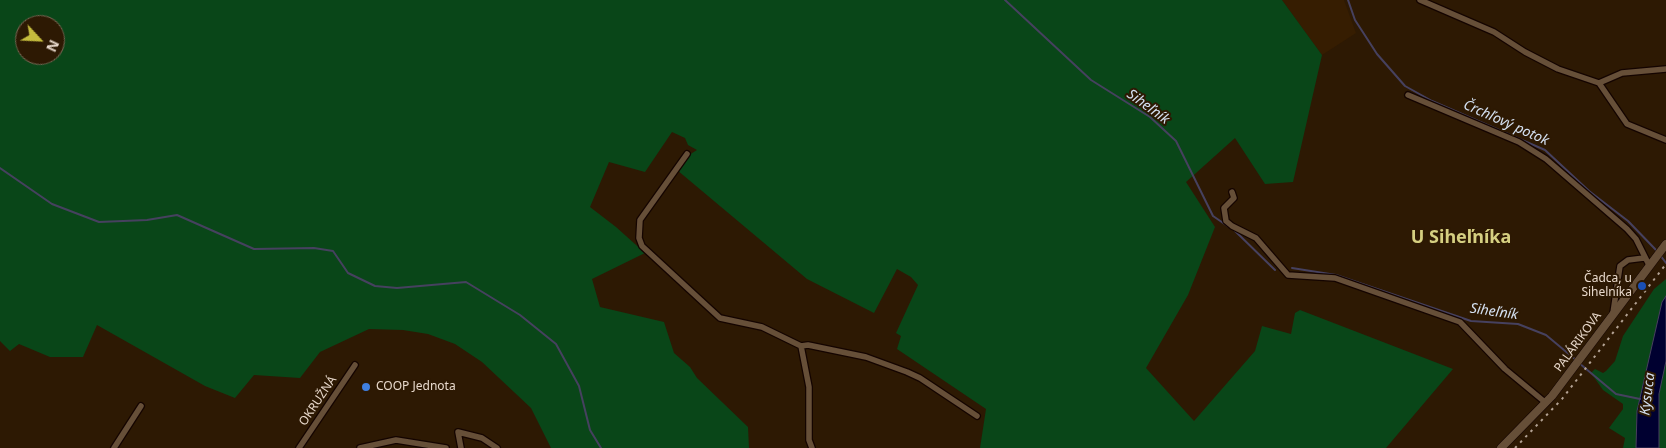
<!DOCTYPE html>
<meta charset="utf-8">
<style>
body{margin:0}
#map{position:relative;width:1666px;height:448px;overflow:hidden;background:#2d1903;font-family:"Noto Sans",sans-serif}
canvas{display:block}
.north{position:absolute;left:15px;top:15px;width:50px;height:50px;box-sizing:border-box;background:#2d1903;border:1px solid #786653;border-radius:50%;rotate:115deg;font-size:14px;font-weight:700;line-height:20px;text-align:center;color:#e8d9cc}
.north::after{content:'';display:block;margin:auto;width:18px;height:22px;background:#c5bc3d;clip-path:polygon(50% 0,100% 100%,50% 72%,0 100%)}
</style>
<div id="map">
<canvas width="1666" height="448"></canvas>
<div class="north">N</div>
</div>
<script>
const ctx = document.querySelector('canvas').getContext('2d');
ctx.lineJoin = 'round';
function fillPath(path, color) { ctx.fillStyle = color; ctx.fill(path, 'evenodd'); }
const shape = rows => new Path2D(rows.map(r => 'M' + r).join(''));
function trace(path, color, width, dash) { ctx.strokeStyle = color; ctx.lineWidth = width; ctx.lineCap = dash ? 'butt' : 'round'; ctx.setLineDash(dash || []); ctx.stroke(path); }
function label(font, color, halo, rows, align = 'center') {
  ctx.font = font + ' "Noto Sans",sans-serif'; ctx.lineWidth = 4; ctx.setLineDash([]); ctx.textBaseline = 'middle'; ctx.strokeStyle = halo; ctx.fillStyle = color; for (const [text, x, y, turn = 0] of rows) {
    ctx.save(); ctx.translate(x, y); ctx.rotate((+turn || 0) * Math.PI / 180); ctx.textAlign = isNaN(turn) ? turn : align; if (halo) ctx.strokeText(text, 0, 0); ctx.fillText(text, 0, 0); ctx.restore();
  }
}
const built = shape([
 [1282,0,1344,0,1356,33,1322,55]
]);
const green = shape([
 [0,0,1282,0,1322,55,1293,182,1265,184,1235,138,1186,182,1215,227,1188,295,1146,368,1194,421,1255,351,1262,326,1291,334,1295,313,1300,310,1453,369,1386,448,980,448,986,409,897,349,901,336,896,333,918,285,911,277,897,269,874,313,807,279,677,170,689,155,697,150,688,145,685,138,672,132,645,172,609,162,590,207,616,227,645,253,592,279,600,307,664,322,674,353,690,367,697,378,748,427,749,448,551,448,531,408,482,362,455,344,428,334,403,330,369,329,320,352,300,378,254,375,235,398,205,386,97,325,83,357,50,357,19,344,10,351,0,341],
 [25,25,55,25,55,55,25,55],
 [1666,279,1666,296,1662,302,1637,411,1636,448,1623,448,1625,438,1609,428,1623,409,1623,404,1603,390,1591,373,1595,369,1603,373,1606,371,1615,361,1623,336,1654,289],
 [1666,361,1666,448,1659,448,1659,394]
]);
const water = shape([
 [1666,296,1666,361,1659,394,1659,448,1636,448,1637,411,1662,302,1666,296]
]);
const stream = shape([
 [1005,0,1091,80,1150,117,1176,141,1213,216,1229,227],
 [1348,0,1355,20,1377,54,1405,86,1432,101,1545,150,1589,191,1628,221,1657,251],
 [0,168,52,204,99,222,147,220,177,215,254,249,314,248,333,251,348,273,375,286,397,288,466,282,520,315,556,344,579,386,590,430,601,448],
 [1233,229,1275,270],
 [1660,255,1666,263],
 [1292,268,1336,275,1471,321,1518,324,1546,335,1576,360],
 [1579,363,1616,394,1640,399]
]);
const street = shape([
 [1420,0,1494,32,1525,52,1558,69,1599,83],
 [1666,69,1622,73,1599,83,1627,124,1666,140],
 [1408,95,1519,142,1546,159,1627,229,1636,239,1649,265],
 [687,154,640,220,639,238,642,246,720,318,762,327,801,346],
 [1232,192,1234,198,1224,208,1226,221,1232,226,1256,238,1288,275,1335,278,1460,322,1505,369,1546,403],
 [1613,313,1620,266,1628,260,1644,258],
 [114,448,141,406],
 [299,448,355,365],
 [360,448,396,440,446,448],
 [461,448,458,432,482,438,497,448],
 [812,448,809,440,809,387,801,346,808,345,866,357,907,372,920,378,977,416]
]);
const secondary = shape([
 [1501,448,1552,396,1666,244]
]);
const rail = shape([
 [1515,448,1562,399,1666,264]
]);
const markers = [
 [1642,286,5,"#1a4fb4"],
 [366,387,5,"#3f7fe0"]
];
const poiNames = [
 ["Čadca, u",1632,279],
 ["Sihelníka",1632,293],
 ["COOP Jednota",376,387,"left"]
];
const streetNames = [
 ["PALÁRIKOVA",1578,342,-54],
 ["OKRUŽNÁ",318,401,-56]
];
const waterNames = [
 ["Siheľník",1148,107,36],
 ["Črchľový potok",1506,123,24],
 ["Siheľník",1494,312,8],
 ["Kysuca",1648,394,-83]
];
const districtNames = [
 ["U Siheľníka",1461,238]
];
fillPath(built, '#361d01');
fillPath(green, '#094618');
fillPath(water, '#000030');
trace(water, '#46415f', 1);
trace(stream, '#46415f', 2);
trace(street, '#140400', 8);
trace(secondary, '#140400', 9);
trace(street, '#664f38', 5.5);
trace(secondary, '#664f38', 8);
trace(rail, '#b3a293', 2, [2.5, 5]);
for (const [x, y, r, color] of markers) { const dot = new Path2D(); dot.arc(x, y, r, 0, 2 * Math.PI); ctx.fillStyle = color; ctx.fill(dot); trace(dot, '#2d1903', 2); }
label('12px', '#e8d9cc', '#2d1903', poiNames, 'right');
label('12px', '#e8d9cc', '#2d1903', streetNames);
label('italic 14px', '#d4e0f1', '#2d1903', waterNames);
label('bold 18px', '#d5cf81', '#2d1903', districtNames);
</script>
